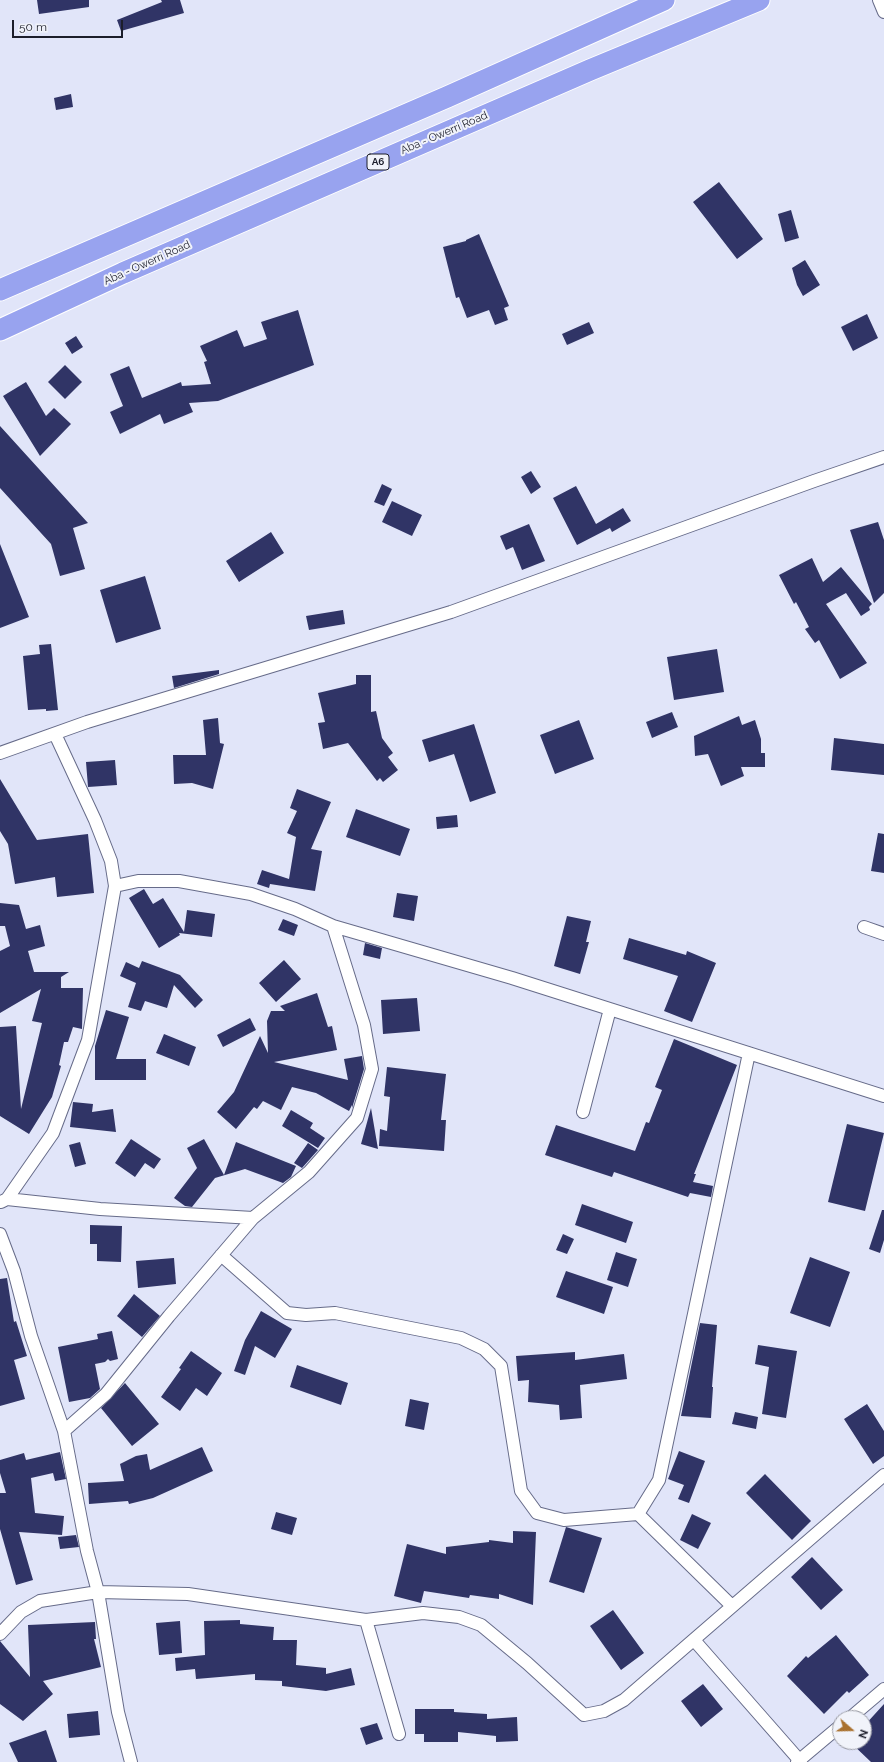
<!DOCTYPE html>
<style>
body{margin:0}
#map{position:relative;width:884px;height:1762px;overflow:hidden;background:#e1e5f9;font-family:Raleway,sans-serif}
canvas{display:block}
.north{position:absolute;left:832px;top:1710px;width:40px;height:40px;box-sizing:border-box;background:#f1f3fa;border:1px solid #9c9ea7;border-radius:50%;rotate:110deg;font-size:11px;font-weight:700;line-height:16px;text-align:center;color:#1c1e2b}
.north::after{content:'';display:block;margin:auto;width:14px;height:18px;background:#a9712e;clip-path:polygon(50% 0,100% 100%,50% 72%,0 100%)}
.scale{position:absolute;left:12px;top:20px;width:111px;height:18px;box-sizing:border-box;border:2px solid #1c1e2b;border-top:0;padding-left:5px;font-size:12px;line-height:14px;white-space:nowrap;color:#1c1e2b;-webkit-text-stroke:3px #f1f3fa;paint-order:stroke}
</style>
<div id="map">
<canvas width="884" height="1762"></canvas>
<div class="north">N</div>
<div class="scale">50 m</div>
</div>
<script>
const ctx = document.querySelector('canvas').getContext('2d');
ctx.lineJoin = 'round';
function fillPath(path, color) { ctx.fillStyle = color; ctx.fill(path, 'evenodd'); }
const shape = rows => new Path2D(rows.map(r => 'M' + r).join(''));
function trace(path, color, width, dash) { ctx.strokeStyle = color; ctx.lineWidth = width; ctx.lineCap = dash ? 'butt' : 'round'; ctx.setLineDash(dash || []); ctx.stroke(path); }
function label(font, color, halo, rows, align = 'center') {
  ctx.font = font + ' Raleway,sans-serif'; ctx.lineWidth = 4; ctx.setLineDash([]); ctx.textBaseline = 'middle'; ctx.strokeStyle = halo; ctx.fillStyle = color; for (const [text, x, y, turn = 0] of rows) {
    ctx.save(); ctx.translate(x, y); ctx.rotate((+turn || 0) * Math.PI / 180); ctx.textAlign = isNaN(turn) ? turn : align; if (halo) ctx.strokeText(text, 0, 0); ctx.fillText(text, 0, 0); ctx.restore();
  }
}
const building = shape([
 [37,0,89,0,89,7,39,14],
 [161,0,180,0,184,13,121,31,117,20,162,2],
 [71,94,73,107,56,110,54,98],
 [719,182,763,239,737,259,693,202],
 [791,210,799,238,785,242,778,214],
 [479,234,509,306,504,308,508,320,495,325,489,310,467,318,459,297,456,298,443,247,466,241,466,240],
 [805,260,820,285,803,296,797,285,792,268],
 [298,310,314,365,218,401,189,403,193,412,164,424,160,414,120,434,110,412,123,406,110,374,129,366,142,398,181,382,182,386,211,384,204,362,207,361,200,346,237,330,244,347,267,339,261,322],
 [867,314,878,338,853,351,841,327],
 [589,322,594,333,567,345,562,334],
 [76,336,83,347,72,354,65,343],
 [65,365,82,382,65,399,48,382],
 [26,382,46,416,54,408,71,424,40,456,3,396],
 [0,426,88,523,73,528,85,569,60,576,51,544,0,488],
 [531,471,541,487,531,494,521,477],
 [382,484,392,489,384,506,374,502],
 [576,486,596,524,623,508,631,521,612,532,610,528,577,545,553,498],
 [392,501,422,515,412,536,382,522],
 [878,522,884,540,884,593,874,603,850,530],
 [529,524,545,561,522,570,513,547,506,550,500,536],
 [271,532,284,553,239,582,226,561],
 [0,544,29,617,0,628],
 [812,558,823,582,841,567,872,604,869,607,870,610,861,616,846,593,826,604,867,663,840,679,819,640,815,643,805,629,809,627,796,602,794,604,779,575],
 [145,576,161,629,116,643,100,590],
 [343,610,345,624,309,630,306,616],
 [51,644,58,710,46,711,46,709,28,710,23,656,40,654,39,645],
 [717,649,724,692,674,700,667,657],
 [219,670,219,674,174,688,172,676],
 [356,675,371,675,371,712,376,711,382,738,393,753,388,757,398,770,383,782,380,778,377,781,348,743,323,749,318,723,325,722,318,693,356,684],
 [672,712,678,727,652,738,646,722],
 [739,716,742,725,755,720,761,739,761,753,765,753,765,767,741,767,744,776,721,786,708,754,695,756,694,736],
 [218,718,220,743,224,744,213,789,192,783,174,784,173,755,206,755,203,720],
 [579,720,594,759,555,774,540,735],
 [474,724,496,793,470,802,454,754,429,762,422,740],
 [834,738,884,744,884,775,831,770],
 [115,760,117,785,88,787,86,762],
 [0,779,37,840,88,834,94,893,57,897,55,877,15,884,8,844,0,831],
 [297,789,331,802,311,849,322,851,315,891,270,884,269,888,257,884,262,870,289,879,296,837,287,833,297,811,290,808],
 [356,809,410,829,400,856,346,837],
 [457,815,458,827,437,829,436,817],
 [878,833,884,834,884,873,871,871],
 [144,889,153,904,163,898,184,932,187,910,215,914,212,937,179,933,180,935,159,948,129,898],
 [397,893,418,896,414,921,393,917],
 [0,903,19,905,26,929,40,925,45,946,28,951,34,972,69,972,61,977,61,988,83,988,82,1029,73,1027,68,1042,64,1042,59,1065,61,1066,52,1097,29,1134,0,1116,0,1027,16,1026,21,1109,42,1023,32,1021,41,989,0,1013,0,951,10,946,5,926,0,926],
 [567,916,591,921,586,942,589,942,580,974,554,966],
 [283,919,298,925,294,936,278,930],
 [629,938,686,955,687,951,716,963,692,1022,664,1011,678,976,623,959],
 [365,943,382,948,380,959,363,955],
 [284,960,301,979,276,1002,259,983],
 [142,961,180,975,203,1000,195,1008,174,985,167,1008,145,1001,141,1011,128,1007,136,983,120,976,126,962,139,968],
 [317,993,328,1027,332,1026,337,1050,274,1062,348,1080,344,1059,362,1056,364,1069,352,1108,352,1105,349,1111,316,1093,292,1087,281,1110,263,1101,257,1109,254,1107,236,1129,217,1112,234,1092,260,1036,268,1053,267,1021,271,1011,285,1011,280,1006],
 [417,998,420,1031,383,1034,381,1000],
 [106,1010,129,1017,116,1059,146,1059,146,1080,95,1080,95,1046],
 [250,1018,256,1030,223,1047,217,1035],
 [164,1034,196,1047,189,1066,156,1053],
 [674,1039,737,1065,694,1174,696,1174,693,1182,713,1186,711,1197,690,1193,688,1197,614,1172,612,1177,545,1155,556,1125,635,1151,646,1122,649,1123,662,1090,655,1087],
 [387,1067,446,1074,441,1120,446,1120,444,1151,379,1146,380,1129,387,1131,390,1097,384,1096],
 [73,1102,93,1104,92,1112,113,1109,116,1132,70,1127],
 [371,1108,378,1149,361,1144],
 [291,1110,313,1123,310,1128,325,1138,318,1148,282,1126],
 [847,1124,884,1133,865,1211,828,1202],
 [131,1139,161,1159,154,1169,145,1163,135,1177,115,1163],
 [204,1139,224,1175,236,1142,296,1166,291,1177,283,1183,245,1169,215,1178,192,1207,185,1206,174,1198,197,1168,187,1148],
 [80,1142,86,1164,75,1167,69,1145],
 [308,1143,318,1150,302,1168,294,1163],
 [582,1204,633,1222,626,1243,575,1225],
 [882,1210,884,1210,884,1240,880,1253,869,1249],
 [90,1225,122,1226,121,1262,97,1261,97,1244,90,1244],
 [563,1234,574,1239,567,1254,556,1250],
 [616,1252,637,1259,628,1287,607,1280],
 [810,1257,850,1272,830,1327,790,1313],
 [174,1258,176,1284,138,1288,136,1261],
 [566,1271,613,1287,604,1314,556,1297],
 [7,1278,14,1322,16,1321,27,1356,14,1360,25,1399,0,1406,0,1279],
 [134,1294,160,1316,142,1337,117,1316],
 [261,1311,292,1329,275,1358,255,1346,245,1375,234,1371,245,1340],
 [700,1323,717,1325,712,1387,713,1387,711,1418,681,1416],
 [112,1331,118,1359,110,1361,108,1359,105,1362,95,1364,100,1389,90,1398,69,1402,58,1347,98,1339,97,1334],
 [758,1345,797,1351,786,1418,762,1414,769,1367,755,1364],
 [191,1351,222,1373,207,1396,196,1388,180,1411,161,1397,181,1369,179,1368],
 [575,1352,575,1360,624,1354,627,1379,580,1385,582,1418,560,1420,559,1405,528,1402,529,1380,518,1381,516,1356],
 [297,1365,348,1383,341,1405,290,1387],
 [125,1383,159,1424,132,1446,101,1408],
 [410,1399,429,1403,424,1430,405,1426],
 [867,1404,884,1431,884,1456,873,1464,844,1419],
 [735,1412,758,1417,756,1429,732,1424],
 [202,1447,213,1471,153,1498,129,1504,128,1501,89,1504,88,1483,124,1481,120,1464,136,1456,147,1454,150,1470],
 [679,1451,705,1461,689,1503,678,1499,684,1485,668,1479],
 [60,1452,66,1479,55,1481,53,1473,31,1478,35,1513,64,1516,62,1535,19,1532,33,1580,16,1585,0,1529,0,1493,6,1493,0,1473,0,1460,24,1453,26,1460],
 [765,1474,811,1521,792,1540,746,1493],
 [276,1512,297,1518,292,1535,271,1529],
 [692,1514,711,1523,698,1549,680,1540],
 [566,1527,602,1538,584,1593,549,1582],
 [513,1531,536,1532,533,1605,499,1594,499,1599,470,1595,469,1598,424,1591,421,1603,394,1596,407,1544,446,1554,446,1547,489,1542,489,1540,513,1543],
 [76,1535,79,1547,60,1549,58,1537],
 [812,1557,843,1590,821,1610,791,1577],
 [613,1610,644,1653,621,1670,590,1626],
 [240,1620,240,1624,274,1627,273,1640,297,1640,296,1665,326,1668,326,1674,351,1668,355,1685,326,1691,282,1686,282,1681,255,1680,255,1674,196,1679,195,1669,176,1671,175,1658,205,1655,204,1621],
 [180,1621,182,1653,159,1655,156,1623],
 [95,1622,96,1639,94,1639,101,1667,43,1681,53,1694,23,1721,0,1704,0,1641,30,1677,28,1625],
 [836,1635,869,1675,849,1693,847,1691,824,1714,787,1676,806,1656,808,1658],
 [703,1684,723,1709,701,1727,681,1701],
 [884,1704,884,1762,871,1762,850,1742,864,1742,864,1726],
 [415,1709,454,1709,454,1712,487,1714,487,1719,517,1717,518,1741,496,1742,496,1736,458,1732,458,1742,424,1742,424,1734,415,1734],
 [98,1711,100,1735,69,1738,67,1714],
 [377,1723,383,1739,366,1745,360,1728],
 [46,1730,57,1762,18,1762,9,1743]
]);
const street = shape([
 [879,0,884,12],
 [0,753,87,722,451,612,814,481,884,457],
 [333,926,512,978,884,1096],
 [864,927,884,934],
 [583,1112,610,1009],
 [7,1199,100,1209,253,1218,309,1172,357,1118,372,1069,364,1025,333,926,295,909,251,894,179,881,138,881,115,886],
 [1,1202,7,1199,53,1133,88,1040,115,886,111,861,95,820,55,734],
 [0,1234,14,1271,31,1336,64,1431,87,1551,98,1592,118,1712,131,1762],
 [221,1255,287,1313,306,1315,335,1313,461,1338,484,1349,501,1366,521,1491,537,1513,564,1520,638,1514,732,1606],
 [64,1431,106,1394,169,1316,253,1218],
 [638,1514,659,1480,749,1053],
 [366,1620,399,1734],
 [0,1634,21,1612,40,1601,98,1592,188,1594,366,1620,423,1613,459,1617,481,1625,527,1663,584,1715,604,1711,624,1700,884,1475],
 [694,1640,801,1762],
 [850,1718,884,1689],
 [797,1762,840,1726]
]);
const highway = shape([
 [0,290,447,97,664,0],
 [0,330,123,273,590,70,759,0]
]);
const shields = [
 [378,162,22]
];
const shieldNames = [
 ["A6",378,162]
];
const streetNames = [
 ["Aba - Owerri Road",444,133,-23],
 ["Aba - Owerri Road",147,263,-24]
];
fillPath(building, '#303466');
trace(street, '#666b89', 14);
trace(highway, '#fff', 23);
trace(street, '#fff', 12);
trace(highway, '#98a3ef', 21);
for (const [x, y, w] of shields) { const box = new Path2D(); box.roundRect(x - w / 2, y - 8, w, 16, 3); ctx.fillStyle = '#f1f3fa'; ctx.fill(box); trace(box, '#1c1e2b', 1); }
label('bold 10px', '#1c1e2b', null, shieldNames);
label('11px', '#1c1e2b', '#f1f3fa', streetNames);
</script>
